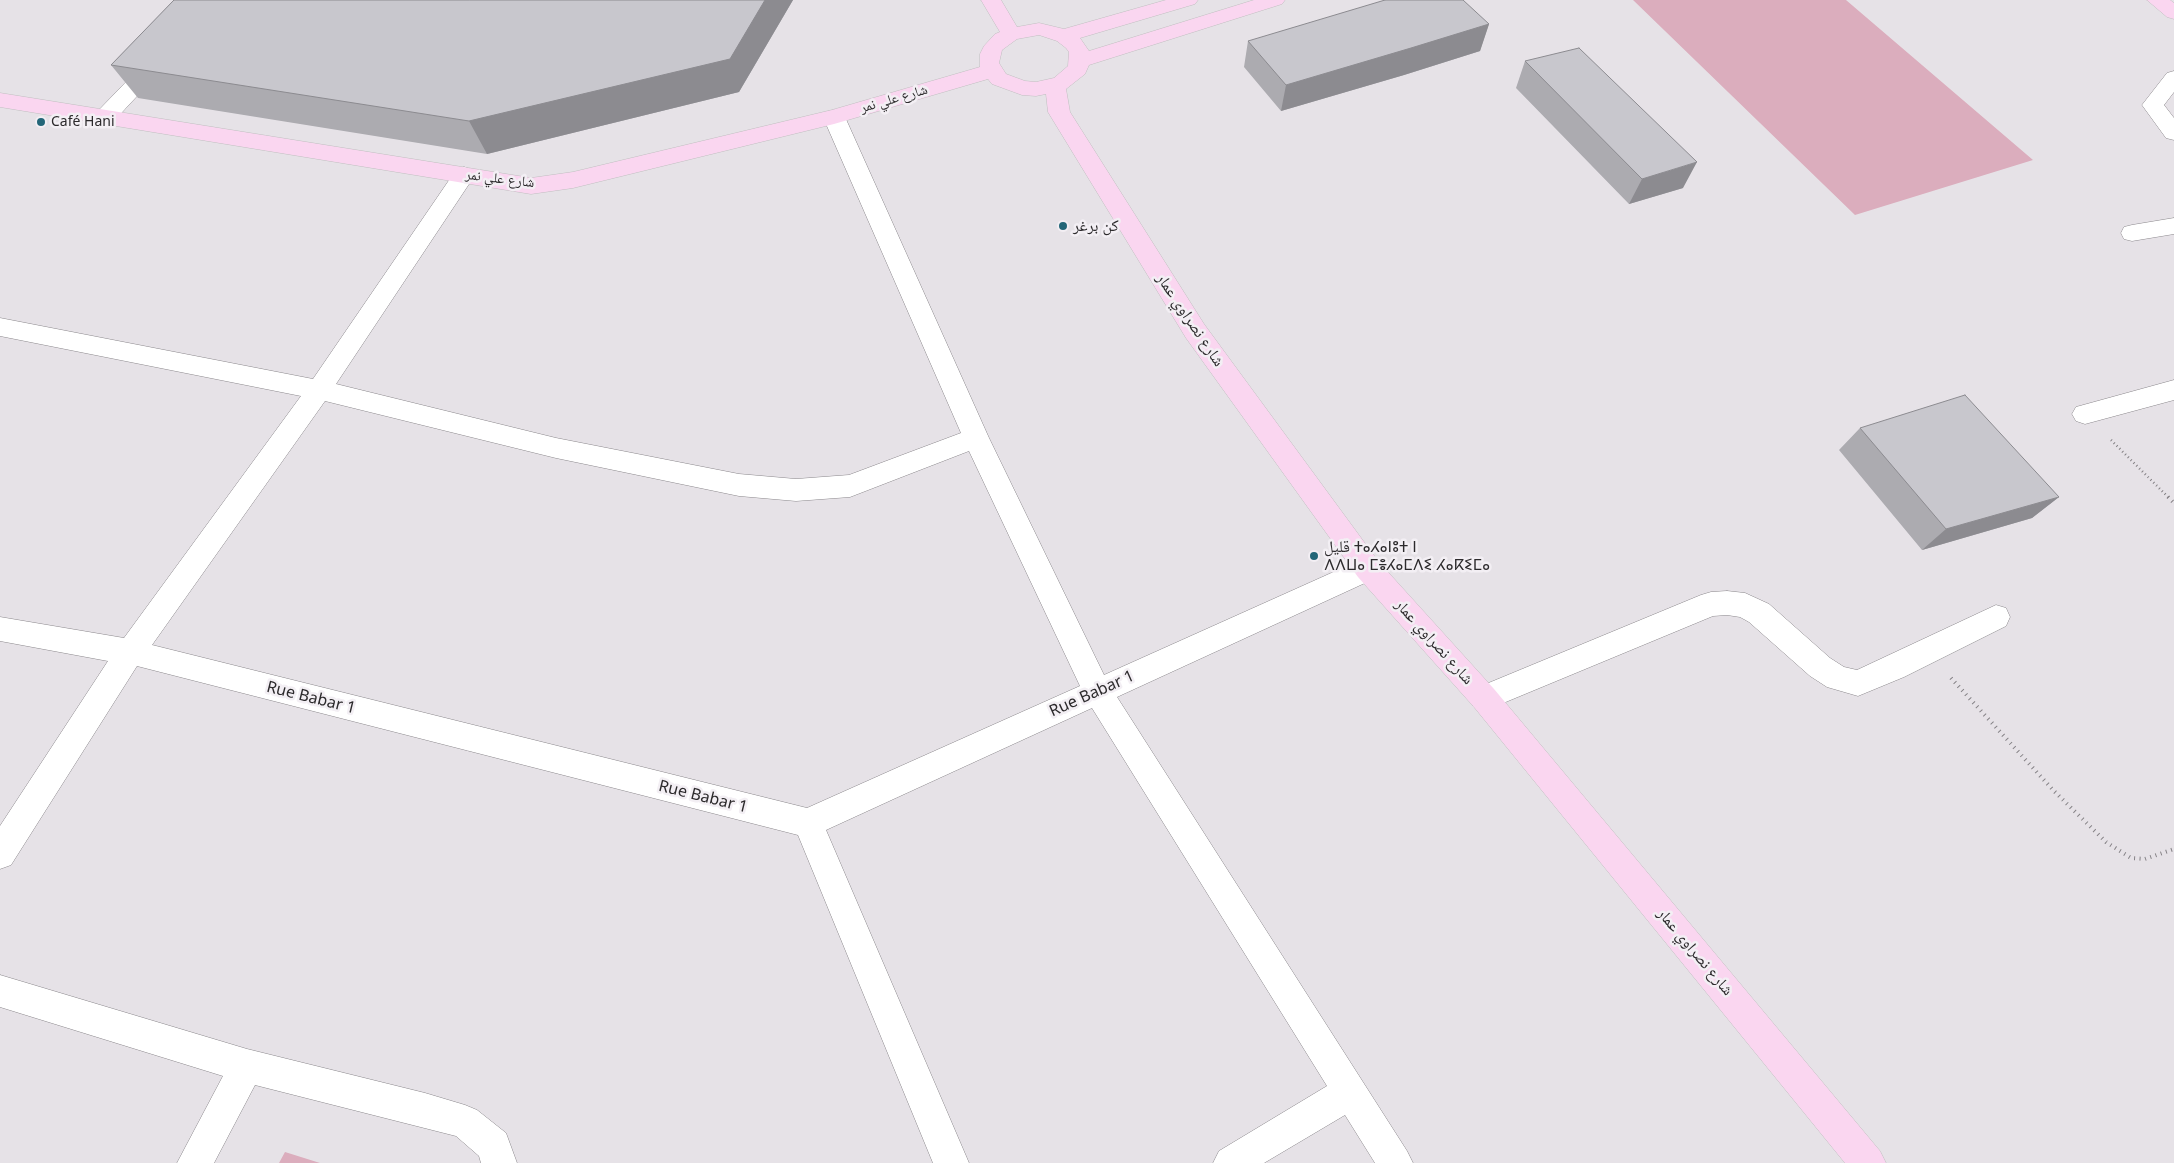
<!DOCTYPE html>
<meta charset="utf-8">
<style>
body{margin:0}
canvas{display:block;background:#e6e2e7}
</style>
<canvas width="2174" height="1163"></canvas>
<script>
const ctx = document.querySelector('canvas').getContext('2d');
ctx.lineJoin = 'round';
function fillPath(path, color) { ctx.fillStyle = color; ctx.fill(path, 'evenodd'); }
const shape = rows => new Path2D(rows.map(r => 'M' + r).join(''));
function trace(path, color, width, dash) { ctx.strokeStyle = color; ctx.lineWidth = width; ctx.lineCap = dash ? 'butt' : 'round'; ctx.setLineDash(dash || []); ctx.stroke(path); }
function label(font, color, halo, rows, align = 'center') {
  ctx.font = font + ' "Noto Sans","Noto Naskh Arabic","Noto Sans Tifinagh",sans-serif'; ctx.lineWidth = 5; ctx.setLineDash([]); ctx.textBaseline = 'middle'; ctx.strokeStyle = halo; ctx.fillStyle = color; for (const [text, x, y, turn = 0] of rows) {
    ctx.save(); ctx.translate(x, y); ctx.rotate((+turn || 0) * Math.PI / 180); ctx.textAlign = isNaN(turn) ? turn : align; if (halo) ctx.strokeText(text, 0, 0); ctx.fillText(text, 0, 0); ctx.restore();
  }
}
const green = shape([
 [1633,0,1846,0,2033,160,1855,215],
 [285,1152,320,1163,279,1163]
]);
const pathFar1 = shape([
 [2111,440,2170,499]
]);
const path = shape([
 [2168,497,2174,503],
 [1951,678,2054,791,2106,842,2131,858,2145,859,2174,849]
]);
const minor = shape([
 [157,55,164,57,167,62,164,67,113,122,105,124,97,122,94,117,97,112,150,57,157,55],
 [2174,71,2174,92,2164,105,2174,118,2174,140,2166,138,2142,105,2167,73,2174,71],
 [834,110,842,112,845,117,989,438,1104,675,1358,561,1368,557,1378,561,1382,569,1378,577,1117,697,1407,1151,1413,1163,1375,1163,1345,1115,1264,1163,1213,1163,1219,1151,1327,1086,1092,708,826,830,969,1163,933,1163,798,835,137,666,11,865,0,869,0,826,108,661,0,641,0,617,124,638,301,396,0,336,0,318,313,379,456,170,464,167,472,170,475,175,336,384,556,438,739,474,796,479,849,475,961,433,823,117,826,112,834,110],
 [325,401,556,458,739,496,796,501,850,497,969,451,1080,686,807,808,152,645,325,401],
 [2174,218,2174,234,2132,241,2124,239,2121,233,2124,227,2132,225,2174,218],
 [2174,380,2174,400,2085,424,2076,421,2072,414,2076,407,2174,380],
 [1727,591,1745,593,1769,604,1830,658,1844,667,1857,670,1996,605,2006,608,2010,617,2006,626,1904,677,1858,696,1827,687,1810,676,1749,622,1740,617,1727,615,1713,616,1484,711,1474,707,1469,698,1474,689,1701,595,1711,592,1727,591],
 [0,975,247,1049,425,1093,465,1105,477,1110,506,1133,517,1163,481,1163,479,1156,456,1136,255,1085,214,1163,177,1163,223,1076,0,1007,0,975]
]);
const major = shape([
 [981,0,1001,0,1017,27,1039,23,1064,29,1166,0,1198,0,1195,4,1080,38,1089,51,1254,0,1285,0,1282,4,1089,65,1085,74,1066,89,1070,112,1204,324,1378,561,1494,689,1880,1151,1886,1163,1845,1163,1474,707,1358,577,1186,338,1048,112,1046,94,1036,96,1022,95,992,84,988,79,834,124,573,188,531,194,0,107,0,93,531,178,573,172,832,110,980,67,980,54,984,46,995,34,1000,32,981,0],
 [1039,35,1057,41,1066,48,1069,52,1068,66,1054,78,1036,82,1025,81,1006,74,999,63,1002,50,1017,39,1039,35],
 [2147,0,2170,0,2174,3,2174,19,2167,17,2147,0]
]);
const wall = shape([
 [174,0,793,0,739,92,487,154,138,98,111,65],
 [1489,24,1480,51,1404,75,1281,111,1244,67,1248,41],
 [1525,61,1683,188,1629,204,1516,88],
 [1860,428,2059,497,2032,518,1922,550,1839,450]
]);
const shadedWall = shape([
 [765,0,793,0,739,92,487,154,469,121],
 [1489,24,1480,51,1404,75,1281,111,1286,85],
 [1697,162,1683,188,1629,204,1642,179],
 [2059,497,2032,518,1922,550,1946,529]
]);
const building = shape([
 [174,0,765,0,730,59,469,121,111,65,174,0],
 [1385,0,1463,0,1489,24,1411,48,1286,85,1248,41,1385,0],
 [1579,48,1697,162,1642,179,1525,61,1579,48],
 [1965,395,2059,497,1946,529,1860,428,1965,395]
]);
const markers = [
 [41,122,5,"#236678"],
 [1063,226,5,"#236678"],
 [1314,556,5,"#236678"]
];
const farStreetnames = [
 ["شارع علي نمر",894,99,-16],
 ["شارع علي نمر",500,179,7]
];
const farPoinames = [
 ["Café Hani",51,122]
];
const poiNames = [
 ["كن برغر",1073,226],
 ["قليل ⵜⴰⵃⴰⵏⵓⵜ ⵏ",1324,547],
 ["ⴷⴷⵡⴰ ⵎⴻⵃⴰⵎⴷⵉ ⵃⴰⴽⵉⵎⴰ",1324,565]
];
const streetNames = [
 ["شارع نصراوي عمار",1190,320,56],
 ["شارع نصراوي عمار",1434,642,48],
 ["Rue Babar 1",1092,694,-24],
 ["Rue Babar 1",311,698,14],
 ["Rue Babar 1",703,797,14],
 ["شارع نصراوي عمار",1695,952,50]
];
fillPath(green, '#dbadbd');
trace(minor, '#8b888c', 1);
trace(major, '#c0bfc0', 1);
trace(pathFar1, '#858286', 2.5, [1, 3]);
trace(path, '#858286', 4, [1, 4.5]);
fillPath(minor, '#fff');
fillPath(major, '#fad6f0');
fillPath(wall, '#acabb0');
fillPath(shadedWall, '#8c8b90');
fillPath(building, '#c8c7cd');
trace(building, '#8c8b90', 1);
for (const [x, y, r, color] of markers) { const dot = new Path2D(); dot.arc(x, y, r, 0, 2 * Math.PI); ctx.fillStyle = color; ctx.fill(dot); trace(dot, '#f3eff4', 2); }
label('14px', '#2c2a2c', '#f3eff4', farStreetnames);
label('14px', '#2c2a2c', '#f3eff4', farPoinames, 'left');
label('16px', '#2c2a2c', '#f3eff4', poiNames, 'left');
label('16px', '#2c2a2c', '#f3eff4', streetNames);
</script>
